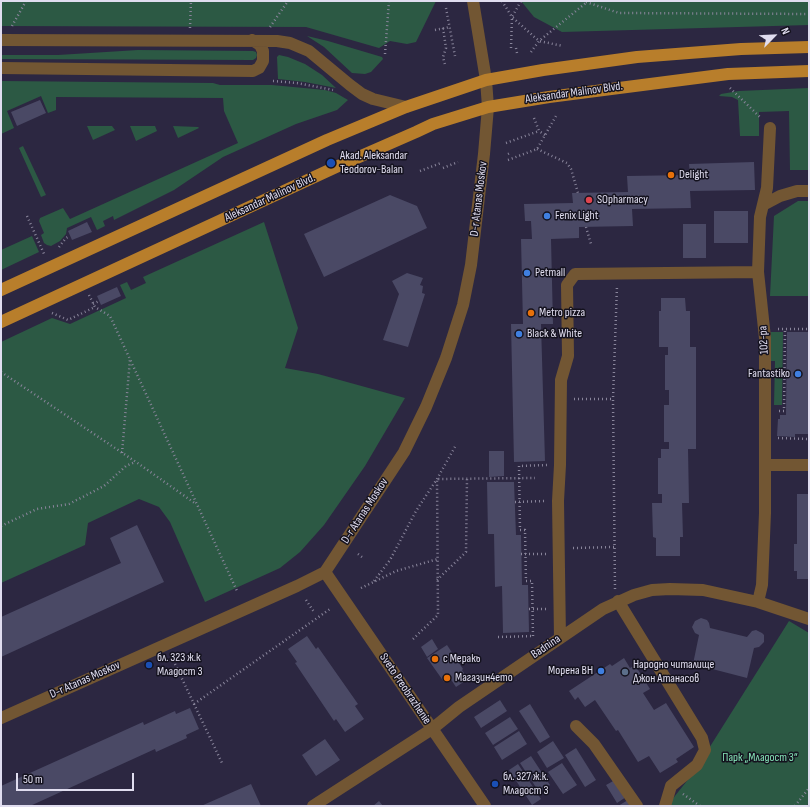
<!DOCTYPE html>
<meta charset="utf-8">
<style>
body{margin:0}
#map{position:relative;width:810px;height:807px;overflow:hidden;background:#2c2741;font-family:"Sofia Sans Condensed",sans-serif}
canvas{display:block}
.frame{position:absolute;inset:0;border:2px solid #e0ddef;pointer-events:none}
.north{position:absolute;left:754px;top:16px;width:40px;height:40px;-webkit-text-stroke:3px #14121e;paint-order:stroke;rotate:66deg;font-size:11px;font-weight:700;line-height:16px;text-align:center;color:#e0ddef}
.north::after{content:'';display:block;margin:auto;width:14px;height:18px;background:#e0ddef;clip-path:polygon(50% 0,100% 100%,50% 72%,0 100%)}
.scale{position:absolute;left:16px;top:773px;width:118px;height:18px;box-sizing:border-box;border:2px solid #e0ddef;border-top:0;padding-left:5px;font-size:12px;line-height:14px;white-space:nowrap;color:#e0ddef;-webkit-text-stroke:3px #14121e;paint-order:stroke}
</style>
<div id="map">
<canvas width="810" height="807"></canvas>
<div class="frame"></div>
<div class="north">N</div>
<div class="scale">50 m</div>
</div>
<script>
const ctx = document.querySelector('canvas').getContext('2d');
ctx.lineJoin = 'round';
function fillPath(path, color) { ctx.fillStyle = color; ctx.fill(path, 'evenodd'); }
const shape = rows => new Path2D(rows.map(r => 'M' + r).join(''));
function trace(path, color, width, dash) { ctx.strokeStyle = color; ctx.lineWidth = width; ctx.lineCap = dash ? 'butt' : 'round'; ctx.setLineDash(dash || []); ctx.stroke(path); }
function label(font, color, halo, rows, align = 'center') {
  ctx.font = font + ' "Sofia Sans Condensed",sans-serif'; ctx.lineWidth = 3; ctx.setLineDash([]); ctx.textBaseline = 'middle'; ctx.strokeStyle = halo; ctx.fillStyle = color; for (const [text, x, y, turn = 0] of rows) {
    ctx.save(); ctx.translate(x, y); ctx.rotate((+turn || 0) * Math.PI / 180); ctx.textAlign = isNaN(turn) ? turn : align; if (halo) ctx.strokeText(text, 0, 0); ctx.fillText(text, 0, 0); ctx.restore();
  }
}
const green = shape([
 [1,1,436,1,416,42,407,44,390,41,379,48,306,27,1,26],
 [521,1,809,1,809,25,562,32,534,17],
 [307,36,328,41,382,57,383,59,371,72,365,74,352,73,324,47],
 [138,50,253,51,256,52,257,55,256,58,253,60,1,59,1,55,58,55],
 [279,55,288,57,305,64,322,75,336,88,305,82,278,79,277,57],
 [1,81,213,83,220,85,272,85,325,90,336,93,348,100,337,110,296,124,223,157,174,190,114,220,113,216,103,221,105,226,97,230,91,217,67,228,66,234,60,241,51,246,47,245,44,243,41,235,44,233,39,221,40,218,63,208,70,219,238,143,224,111,223,98,56,97,56,110,48,113,41,96,7,111,14,128,1,134],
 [809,88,809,170,790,170,789,111,759,112,759,136,740,136,738,100,732,97,719,96,721,94,739,91],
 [87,126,112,126,115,130,93,140],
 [130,126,155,126,157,131,136,141],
 [173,126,198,127,199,128,178,138],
 [23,146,46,195,41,197,19,148],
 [798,201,809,201,809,296,770,296,774,216],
 [264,222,298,328,285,368,318,374,405,398,365,466,324,525,300,552,280,568,205,602,170,522,159,507,139,499,88,523,85,545,1,583,1,342,52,318,70,324,126,298,120,285,127,282,131,290,146,283,143,277],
 [32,236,39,252,1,270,1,250],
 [771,332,783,332,782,405,774,405,775,361,771,361],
 [789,621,809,633,809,803,806,806,667,806,694,772]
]);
const building = shape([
 [40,100,46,113,17,126,11,112],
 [754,162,755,190,690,191,691,208,632,209,633,226,579,227,579,238,551,239,553,324,541,324,545,461,514,462,511,324,523,324,521,239,532,239,531,221,525,221,524,204,573,203,572,193,628,192,627,176,690,175,689,164],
 [390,195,417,206,427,228,324,277,304,234],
 [714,211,748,211,748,243,714,243],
 [87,222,92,232,72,240,68,231],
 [683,224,706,224,706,258,683,258],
 [407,273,423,278,420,285,423,286,422,293,425,294,408,347,383,340,399,294,392,281],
 [117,287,121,296,101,305,97,296],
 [661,298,685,298,686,311,690,311,690,347,696,347,696,449,688,449,689,503,682,503,683,537,680,537,680,556,656,556,656,538,653,537,652,503,662,503,662,494,658,494,658,458,661,458,661,449,669,449,669,442,664,442,664,405,669,405,669,390,665,390,665,355,668,355,668,347,659,347,659,311,661,311],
 [787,332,809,332,809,434,795,434,795,437,777,436,778,419,780,419,780,415,786,415],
 [489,451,504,451,504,476,489,477],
 [487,482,514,482,516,535,521,535,522,585,528,585,529,632,503,633,502,586,495,587,494,534,488,534],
 [797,494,809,494,809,579,797,579,797,571,794,571,794,544,797,544],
 [137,525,164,582,1,657,1,617,121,563,110,538],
 [701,618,707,620,709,623,710,628,747,637,752,631,756,630,762,633,764,635,764,642,759,647,754,648,747,678,693,664,699,635,695,633,692,627,695,621],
 [307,636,316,649,318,647,358,704,355,706,364,719,345,732,336,719,334,721,295,663,297,662,288,649],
 [432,639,438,649,427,657,421,647],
 [447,645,463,669,462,670,468,679,456,687,450,678,444,682,427,658],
 [624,658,630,668,635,665,650,689,643,693,654,710,666,703,694,747,676,759,678,762,660,773,649,756,638,762,618,730,616,731,595,700,585,707,578,697,575,700,569,691,610,664,612,666],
 [500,700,507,711,481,728,474,717],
 [530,704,550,737,540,743,519,711],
 [190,708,199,729,186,735,187,738,156,752,155,749,30,806,1,806,1,786,143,722,144,725,175,711,176,714],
 [510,717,518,729,493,745,485,733],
 [519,731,527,744,502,760,494,747],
 [325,739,340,760,316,776,302,755],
 [553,741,564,758,547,768,537,752],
 [576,748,596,780,585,787,565,755],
 [531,756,550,785,539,792,520,763],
 [562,763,577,785,563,794,548,772],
 [518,764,541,799,532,805,509,770],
 [615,780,626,797,617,803,606,785],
 [251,784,261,806,201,806],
 [628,800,632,806,618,806],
 [379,801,383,806,373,806]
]);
const path = shape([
 [502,1,512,17,539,41,563,46],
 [586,2,619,13,809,14],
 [446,8,455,56],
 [12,26,26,1],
 [270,27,288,1],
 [190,28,191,1],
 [443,28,446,48,443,57,445,65],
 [435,30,450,27],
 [511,48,512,17,521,1],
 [516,48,517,53],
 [531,52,539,41,587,2],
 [385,54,389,1],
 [273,81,297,83,333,90],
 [730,88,761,118],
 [534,118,539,131,545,135],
 [506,143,539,131],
 [537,149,567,163,571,169,578,193],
 [508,154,510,153],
 [508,160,537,149,556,116],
 [443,168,458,162],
 [420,171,441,163],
 [27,216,45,256],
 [586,227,591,244],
 [59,247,66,238,70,236],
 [89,295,95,307,110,316,237,591],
 [93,304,99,301],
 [52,313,68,320,95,307],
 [778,329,809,329],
 [1,372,139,464,196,504],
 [574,399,613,399],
 [779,411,784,411,785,329],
 [778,438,809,439],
 [122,453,130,359],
 [515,502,544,501],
 [1,526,37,509,69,504,104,486,126,466,135,462],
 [573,548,614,547],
 [358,554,362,557],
 [521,554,547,554],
 [437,580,466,552,467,479],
 [374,581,390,560,416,511,437,479,456,445],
 [361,588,396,571,438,559],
 [615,589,613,399,617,286],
 [306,600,314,612],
 [529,609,546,609],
 [533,636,532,581,526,581,525,530,520,530,519,466,547,465],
 [498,637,534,636],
 [413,639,438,615,437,479,535,478],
 [175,664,222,763],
 [194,704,330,609],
 [683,794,700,806],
 [795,806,809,788]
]);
const minor = shape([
 [1,40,277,41,290,43,309,51,350,85,362,94,373,99,406,107],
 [1,68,253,71,259,68,263,61,263,51,260,45,252,40],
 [763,205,780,196,797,191,809,191],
 [765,465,809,465],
 [325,572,485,806],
 [618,601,702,738,705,750,697,765,671,786,665,806],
 [758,602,762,585,765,513,765,338,758,272,760,217,767,188,770,128],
 [560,638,558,501,560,465,561,380,568,356,567,285,575,274,758,272],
 [1,718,297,586,325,572,404,452,426,407,446,358,463,305,471,265,484,154,488,107,486,80,473,1],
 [576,726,594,744,637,806],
 [313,806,432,729,459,707,603,609,634,595,652,590,670,589,703,590,758,602,809,619]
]);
const major = shape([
 [1,290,327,140,406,107,486,80,543,70,637,57,741,49,809,47],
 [1,322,336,167,416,132,433,124,488,107,549,97,728,74,809,71]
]);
const markers = [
 [331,163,5,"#1a4fb4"],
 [671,175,4,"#e8710a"],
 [589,200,4,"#e0444e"],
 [547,216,4,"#3f7fe0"],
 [527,273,4,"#3f7fe0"],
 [531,313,4,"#e8710a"],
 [519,334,4,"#3f7fe0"],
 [798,374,4,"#3f7fe0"],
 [435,659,4,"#e8710a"],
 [149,665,4,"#1a4fb4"],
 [601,671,4,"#3f7fe0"],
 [625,672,4,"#5c6f8a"],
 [447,678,4,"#e8710a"],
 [495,784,4,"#1a4fb4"]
];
const streetNames = [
 ["Aleksandar Malinov Blvd.",574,93,-8],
 ["Aleksandar Malinov Blvd.",270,198,-25],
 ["D-r Atanas Moskov",479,199,-83],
 ["102-ра",764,340,-93],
 ["D-r Atanas Moskov",365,511,-57],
 ["Badnina",546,647,-34],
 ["D-r Atanas Moskov",85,680,-24],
 ["Sveto Preobrazhenie",405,689,56]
];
const poiNames = [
 ["Akad. Aleksandar",340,156],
 ["Teodorov-Balan",340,170],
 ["Delight",679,175],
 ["SOpharmacy",597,200],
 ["Fenix Light",555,216],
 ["Petmall",535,273],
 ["Metro pizza",539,313],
 ["Black & White",527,334],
 ["Fantastiko",790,374,"right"],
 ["бл. 323 ж.к",157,658],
 ["Младост 3",157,672],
 ["с Меракь",443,659],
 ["Народно читалище",633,665],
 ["Джон Атанасов",633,679],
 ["Морена ВН",593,671,"right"],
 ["Магазин4ето",455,678],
 ["бл. 327 ж.к.",503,777],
 ["Младост 3",503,791]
];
const parkNames = [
 ["Парк „Младост 3“",760,758]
];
fillPath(green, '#2c5944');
fillPath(building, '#4a4965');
trace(path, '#89859b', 2.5, [1, 3]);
trace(minor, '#725633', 12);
trace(major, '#b87e2b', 12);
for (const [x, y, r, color] of markers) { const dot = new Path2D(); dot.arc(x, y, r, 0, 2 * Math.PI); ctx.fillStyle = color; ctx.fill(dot); trace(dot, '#14121e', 1.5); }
label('12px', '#e0ddef', '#14121e', streetNames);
label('12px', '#e0ddef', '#14121e', poiNames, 'left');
label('12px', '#84e2b6', '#14121e', parkNames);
</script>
